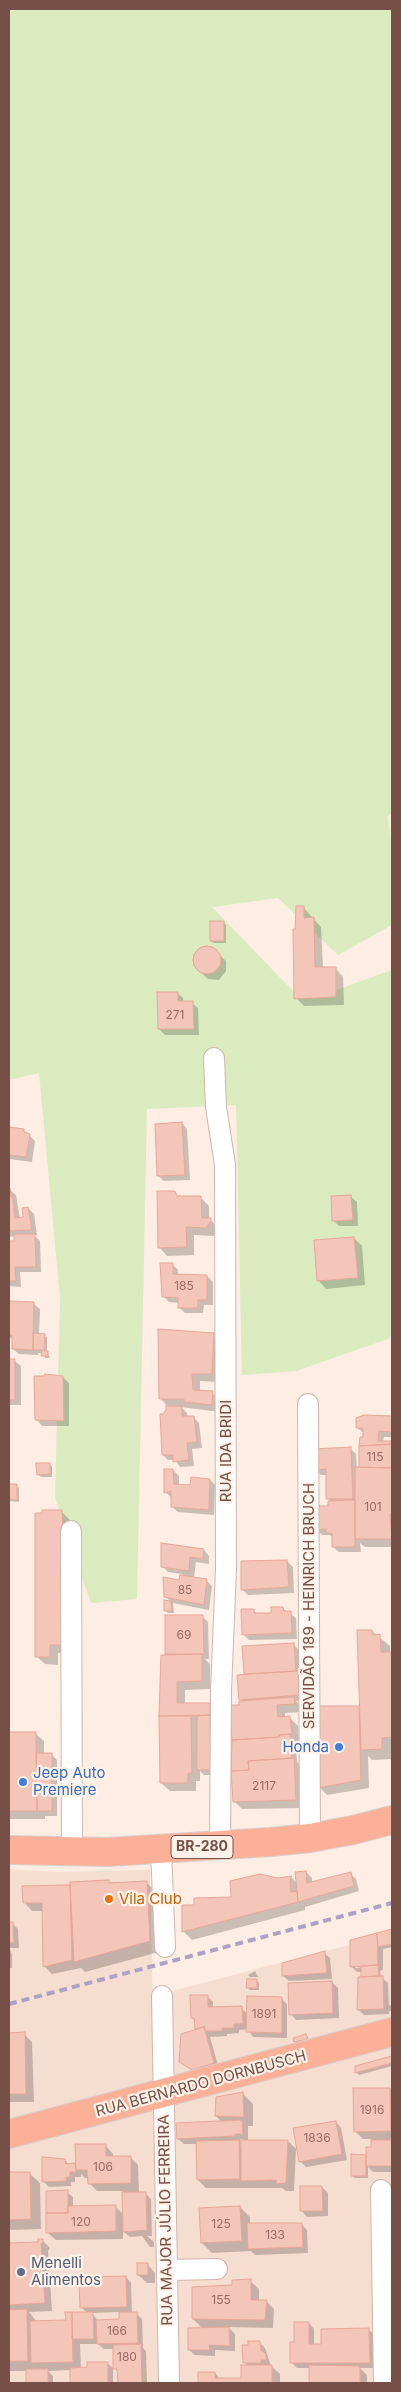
<!DOCTYPE html>
<meta charset="utf-8">
<style>
body{margin:0}
#map{position:relative;width:401px;height:2392px;overflow:hidden;background:#fdede2;font-family:Inter,sans-serif}
canvas{display:block}
.frame{position:absolute;inset:0;border:10px solid #764f47;pointer-events:none}
</style>
<div id="map">
<canvas width="401" height="2392"></canvas>
<div class="frame"></div>
</div>
<script>
const ctx = document.querySelector('canvas').getContext('2d');
ctx.lineJoin = 'round';
function fillPath(path, color) { ctx.fillStyle = color; ctx.fill(path, 'evenodd'); }
const shape = rows => new Path2D(rows.map(r => 'M' + r).join(''));
function trace(path, color, width, dash) { ctx.strokeStyle = color; ctx.lineWidth = width; ctx.lineCap = dash ? 'butt' : 'round'; ctx.setLineDash(dash || []); ctx.stroke(path); }
function label(font, color, halo, rows, align = 'center') {
  ctx.font = font + ' Inter,sans-serif'; ctx.lineWidth = 4.5; ctx.setLineDash([]); ctx.textBaseline = 'middle'; ctx.strokeStyle = halo; ctx.fillStyle = color; for (const [text, x, y, turn = 0] of rows) {
    ctx.save(); ctx.translate(x, y); ctx.rotate((+turn || 0) * Math.PI / 180); ctx.textAlign = isNaN(turn) ? turn : align; if (halo) ctx.strokeText(text, 0, 0); ctx.fillText(text, 0, 0); ctx.restore();
  }
}
const residential = shape([
 [9,1869,57,1872,150,1870,161,2383,9,2383],
 [392,1934,392,2383,174,2383,168,1992]
]);
const green = shape([
 [9,9,392,9,392,813,388,816,392,851,392,925,338,955,278,898,212,907,294,992,333,991,392,970,392,1334,388,1339,296,1371,242,1375,236,1105,147,1109,137,1599,91,1603,55,1498,60,1298,39,1073,9,1080]
]);
const shadow = shape([
 [303,907,321,927,323,968,335,968,343,977,344,1005,304,1006,296,998,296,930],
 [223,922,226,925,226,943,214,943,211,941],
 [201,948,212,948,226,961,226,971,219,980,208,979,194,966,194,955],
 [177,993,183,998,183,1002,192,1003,198,1008,199,1035,165,1035,159,1029],
 [182,1123,187,1129,190,1180,164,1181,158,1176],
 [9,1128,24,1130,35,1141,32,1162,9,1159],
 [9,1189,16,1195,20,1219,25,1218,28,1208,34,1214,37,1235,34,1235,40,1241,41,1272,20,1272,21,1287,9,1286,9,1242,15,1242,15,1236,9,1237],
 [175,1192,179,1197,200,1197,209,1206,209,1219,218,1227,214,1236,194,1235,194,1255,167,1256,159,1247],
 [351,1197,357,1202,358,1226,339,1226,334,1221],
 [354,1238,362,1246,365,1285,326,1289,318,1280],
 [172,1264,178,1270,178,1276,207,1276,213,1282,213,1305,204,1305,203,1313,185,1313,179,1307,179,1303,169,1302,163,1296],
 [9,1303,34,1304,40,1309,39,1335,47,1337,47,1351,50,1358,45,1358,43,1353,38,1353,38,1355,19,1354,13,1349,14,1340,9,1337],
 [213,1335,221,1343,220,1382,200,1381,200,1391,212,1393,221,1401,220,1412,181,1407,187,1413,187,1417,193,1417,199,1423,202,1448,192,1449,194,1466,180,1467,175,1460,168,1460,163,1455,164,1415,168,1411,167,1406,160,1398],
 [9,1347,9,1360,15,1361,21,1366,21,1405,9,1405],
 [63,1377,69,1383,69,1426,42,1426,37,1420],
 [364,1417,392,1417,392,1437,384,1437,383,1442,392,1443,392,1547,365,1547,360,1543,361,1552,339,1552,333,1547,333,1538,330,1535,322,1535,316,1529,330,1507,327,1475,321,1475,315,1469,350,1448,356,1454,357,1469,360,1469,360,1441,364,1438,364,1433,357,1428],
 [50,1464,52,1466,52,1477,41,1477,38,1474],
 [173,1470,179,1476,179,1485,193,1485,210,1480,215,1485,214,1515,178,1512,172,1507,172,1498,165,1492],
 [9,1486,16,1486,19,1488,19,1502,9,1501],
 [62,1512,70,1520,75,1653,58,1653,58,1665,45,1664,36,1656],
 [204,1550,209,1556,209,1564,196,1562,194,1578,206,1580,212,1586,209,1610,173,1603,174,1613,168,1613,165,1610,171,1602,166,1597,180,1582,182,1574,168,1572,162,1566],
 [287,1561,293,1567,294,1593,248,1595,242,1589],
 [282,1608,296,1618,297,1639,249,1640,243,1634,254,1611,258,1615,273,1614],
 [202,1616,208,1622,209,1659,205,1659,210,1664,210,1689,185,1690,185,1704,209,1704,217,1712,216,1775,204,1775,200,1771,200,1781,196,1781,196,1791,170,1791,161,1783,160,1716,163,1656,168,1656,167,1654],
 [372,1631,390,1646,390,1653,392,1653,392,1759,372,1760,368,1756,369,1788,327,1795,319,1787,359,1707,361,1709],
 [293,1644,299,1650,304,1700,296,1701,302,1707,302,1712,285,1713,285,1718,290,1718,298,1726,299,1742,296,1742,297,1762,302,1767,304,1808,242,1809,234,1801,240,1706,243,1702,240,1699,245,1676,244,1647],
 [9,1733,35,1733,44,1741,44,1754,51,1754,57,1760,57,1816,45,1816,45,1819,9,1819],
 [306,1872,312,1878,312,1883,350,1874,356,1879,359,1891,305,1907,305,1910,192,1940,184,1932,183,1906,195,1907,233,1898,278,1879,291,1877,297,1883],
 [146,1882,157,1893,159,1952,85,1972,81,1968,52,1974,44,1966,43,1911,32,1911,24,1902,70,1886,72,1888,71,1883],
 [9,1924,13,1924,18,1929,19,1948,9,1948,12,1954,12,1968,9,1968],
 [392,1930,392,1947,383,1949,383,1970,380,1971,381,1977,388,1983,389,2005,392,2006,392,2011,389,2011,389,2014,364,2015,358,2009,362,1972,357,1972,351,1966,352,1941],
 [355,1965,367,1967,355,1968],
 [324,1953,330,1958,332,1979,289,1981,283,1976],
 [255,1971,258,1977,250,1977,248,1975],
 [256,1980,259,1983,259,1990,250,1990,248,1988],
 [332,1982,338,1988,339,2018,296,2020,291,2014],
 [207,1996,213,2002,213,2008,241,2008,248,2014,281,1998,287,2004,287,2038,253,2037,248,2029,239,2030,239,2033,227,2034,227,2036,210,2037,219,2069,199,2075,181,2061,196,2030,196,2021,192,2018],
 [9,2034,24,2034,32,2042,34,2102,9,2102],
 [306,2036,310,2041,298,2044,295,2042],
 [392,2058,392,2066,359,2075,357,2073,356,2067],
 [390,2089,392,2091,392,2139,390,2139,392,2142,392,2172,373,2172,368,2167,368,2178,355,2178,352,2175,372,2148,372,2139,363,2139,355,2131],
 [243,2094,253,2104,253,2126,248,2126,248,2141,288,2141,296,2149,294,2191,286,2191,282,2188,206,2188,198,2180,198,2144,184,2144,178,2139,222,2122,216,2116],
 [240,2139,243,2139,243,2148,241,2148],
 [336,2122,341,2128,347,2160,306,2167,300,2161],
 [105,2145,113,2154,113,2157,130,2157,138,2165,139,2193,145,2193,151,2199,152,2236,147,2236,154,2242,154,2247,150,2247,142,2236,130,2237,123,2231,123,2239,56,2240,47,2232,67,2192,73,2197,73,2207,115,2206,124,2215,123,2191,97,2191,89,2183,89,2178,85,2178,81,2174,81,2177,75,2177,75,2182,71,2182,71,2186,49,2187,43,2181,65,2160,69,2165,77,2164],
 [29,2173,40,2183,41,2229,11,2230,9,2227,9,2174],
 [322,2187,328,2193,328,2216,307,2217,302,2211],
 [240,2207,250,2217,250,2224,301,2224,307,2230,308,2253,255,2255,251,2251,212,2253,202,2243],
 [42,2240,50,2248,48,2251,52,2311,29,2312,37,2322,67,2321,87,2313,81,2307,126,2277,131,2283,132,2313,136,2313,142,2319,143,2348,146,2351,147,2383,119,2383,118,2372,115,2368,114,2349,104,2349,98,2344,80,2344,81,2368,107,2363,113,2368,113,2383,71,2383,71,2370,48,2371,53,2376,53,2383,28,2383,27,2371,9,2371,9,2243,10,2244,39,2243],
 [120,2312,120,2321,98,2321,92,2313],
 [147,2264,155,2273,155,2283,147,2283,138,2275],
 [250,2281,259,2289,259,2301,266,2301,274,2309,273,2328,228,2327,235,2334,235,2351,215,2350,215,2356,195,2355,189,2350,203,2329,193,2319,233,2286],
 [309,2323,314,2329,314,2345,323,2345,369,2330,375,2335,375,2368,360,2368,367,2375,367,2383,310,2383,310,2368,297,2368,291,2362,296,2343],
 [259,2342,265,2348,271,2366,280,2374,280,2383,199,2383,199,2373,215,2373,220,2379,242,2379,248,2366,244,2362,249,2346]
]);
const building = shape([
 [296,906,304,906,304,918,314,917,315,967,336,967,336,997,294,999,293,929,295,929,296,906],
 [210,921,224,921,224,941,210,941,210,921],
 '193 960a14 14 0 1 1 28 0a14 14 0 1 1-28 0Z',
 [157,992,178,992,178,1001,193,1001,194,1029,158,1029,157,992],
 [182,1122,185,1175,157,1176,155,1124,182,1122],
 [9,1127,24,1129,24,1132,30,1134,26,1157,9,1155,9,1127],
 [9,1188,10,1188,11,1197,13,1197,15,1218,23,1217,22,1208,28,1207,32,1230,9,1231,9,1188],
 [157,1191,175,1191,177,1196,201,1196,202,1218,211,1218,211,1221,206,1228,186,1227,187,1247,158,1248,157,1191],
 [351,1195,353,1220,332,1221,331,1196,351,1195],
 [14,1234,35,1234,36,1267,15,1267,16,1281,9,1281,9,1241,14,1241,14,1234],
 [354,1237,358,1278,317,1281,314,1240,354,1237],
 [160,1263,173,1263,173,1274,207,1275,207,1300,198,1300,198,1308,178,1308,178,1298,162,1297,160,1263],
 [9,1301,34,1302,33,1350,12,1349,12,1335,9,1335,9,1301],
 [158,1329,214,1333,212,1374,192,1374,193,1390,213,1391,212,1405,184,1402,184,1399,159,1399,158,1329],
 [33,1333,45,1334,44,1351,48,1351,48,1356,41,1356,42,1350,33,1350,33,1333],
 [9,1359,15,1359,15,1400,9,1400,9,1359],
 [45,1374,63,1376,64,1421,35,1420,34,1376,44,1376,45,1374],
 [166,1406,182,1406,182,1416,194,1416,197,1442,187,1443,189,1460,173,1462,173,1455,162,1455,160,1414,163,1414,166,1410,166,1406],
 [364,1415,392,1416,392,1432,379,1431,378,1441,392,1441,392,1444,359,1446,360,1437,363,1437,363,1428,356,1428,356,1418,364,1415],
 [392,1444,392,1468,359,1467,359,1446,392,1444],
 [351,1447,353,1499,326,1499,326,1469,314,1470,313,1449,351,1447],
 [36,1463,50,1463,50,1474,37,1475,36,1463],
 [355,1467,392,1468,392,1513,390,1514,392,1539,355,1539,355,1467],
 [164,1469,173,1469,174,1484,190,1485,191,1477,210,1479,209,1510,171,1507,171,1491,164,1493,164,1469],
 [9,1484,17,1484,17,1500,9,1499,9,1484],
 [355,1500,355,1547,332,1547,332,1533,326,1533,326,1529,315,1530,314,1506,328,1506,328,1501,355,1500],
 [42,1510,62,1510,68,1645,50,1645,50,1657,35,1657,35,1513,42,1513,42,1510],
 [161,1543,204,1549,203,1559,190,1557,189,1571,161,1567,161,1543],
 [287,1560,289,1587,241,1590,241,1561,287,1560],
 [180,1575,207,1579,204,1605,164,1597,163,1577,179,1580,180,1575],
 [164,1600,171,1601,172,1611,164,1611,164,1600],
 [271,1607,283,1607,284,1611,291,1611,292,1633,242,1635,241,1609,254,1609,254,1613,271,1613,271,1607],
 [165,1615,203,1615,204,1654,165,1654,165,1615],
 [357,1630,372,1630,373,1635,380,1634,381,1652,392,1652,392,1737,382,1738,382,1749,361,1750,357,1630],
 [294,1643,296,1671,244,1674,242,1646,294,1643],
 [202,1654,202,1681,177,1682,177,1703,210,1703,210,1715,159,1716,161,1655,202,1654],
 [298,1671,299,1695,239,1700,237,1675,298,1671],
 [294,1697,295,1704,277,1705,278,1717,290,1716,292,1734,279,1735,279,1737,232,1740,229,1705,239,1705,239,1701,294,1697],
 [315,1706,359,1706,361,1780,318,1788,315,1706],
 [210,1715,211,1770,197,1770,197,1716,210,1715],
 [159,1716,191,1716,192,1773,188,1773,188,1783,160,1783,159,1716],
 [9,1732,36,1732,37,1811,9,1811,9,1732],
 [290,1734,292,1758,248,1761,249,1770,231,1771,232,1740,279,1737,279,1735,290,1734],
 [36,1753,52,1753,52,1811,37,1811,36,1753],
 [294,1758,296,1800,233,1802,231,1771,249,1770,248,1761,294,1758],
 [306,1871,307,1883,351,1872,354,1886,298,1902,295,1872,306,1871],
 [260,1874,278,1878,292,1876,290,1879,291,1892,297,1891,298,1902,182,1932,182,1905,194,1905,194,1898,231,1897,230,1881,260,1874],
 [109,1880,109,1883,147,1881,150,1941,74,1962,70,1882,109,1880],
 [70,1885,72,1960,43,1967,42,1903,23,1903,22,1886,70,1885],
 [9,1922,13,1922,14,1942,9,1943,9,1922],
 [392,1929,392,1944,378,1947,377,1933,392,1929],
 [377,1933,378,1965,350,1967,350,1940,377,1933],
 [325,1951,327,1973,282,1976,282,1963,325,1951],
 [378,1965,379,1976,361,1977,361,1966,378,1965],
 [383,1976,384,2009,357,2010,358,1977,383,1976],
 [247,1979,257,1979,257,1988,246,1988,247,1979],
 [332,1981,333,2013,289,2015,288,1983,332,1981],
 [190,1995,208,1995,208,2007,242,2006,243,2024,234,2024,234,2028,222,2028,222,2031,205,2031,204,2027,195,2029,194,2018,191,2018,190,1995],
 [247,1996,282,1997,282,2033,246,2032,247,1996],
 [204,2027,214,2063,192,2070,179,2062,181,2034,204,2027],
 [25,2032,26,2094,9,2094,9,2033,25,2032],
 [306,2034,308,2039,294,2042,293,2038,306,2034],
 [392,2056,392,2063,355,2073,355,2066,392,2056],
 [353,2088,390,2088,391,2131,354,2132,353,2088],
 [243,2092,244,2117,215,2116,216,2097,243,2092],
 [242,2120,243,2134,235,2134,235,2136,177,2139,176,2123,242,2120],
 [336,2121,342,2154,299,2162,293,2128,336,2121],
 [239,2140,240,2179,197,2180,196,2141,239,2140],
 [241,2140,288,2140,286,2183,276,2184,276,2180,241,2181,241,2140],
 [371,2140,392,2140,392,2166,366,2166,366,2147,371,2147,371,2140],
 [75,2144,106,2144,106,2156,131,2156,131,2183,88,2184,87,2170,76,2170,75,2144],
 [351,2154,366,2155,366,2176,351,2176,351,2154],
 [42,2157,65,2159,66,2164,75,2163,76,2172,70,2172,70,2177,66,2177,66,2181,42,2182,42,2157],
 [9,2172,30,2172,31,2219,9,2220,9,2172],
 [300,2186,322,2186,323,2211,300,2211,300,2186],
 [68,2190,68,2213,46,2213,46,2191,68,2190],
 [122,2192,146,2192,147,2230,123,2232,122,2192],
 [116,2205,116,2231,46,2233,46,2213,68,2213,68,2206,116,2205],
 [240,2206,242,2241,201,2243,199,2208,240,2206],
 [247,2223,302,2223,303,2247,248,2249,247,2223],
 [38,2239,43,2239,43,2243,41,2243,45,2303,9,2305,9,2243,38,2242,38,2239],
 [137,2263,148,2263,148,2275,137,2275,137,2263],
 [126,2276,127,2307,80,2308,79,2282,81,2282,81,2277,126,2276],
 [251,2279,251,2300,267,2300,265,2320,192,2319,192,2287,232,2285,232,2280,251,2279],
 [27,2309,28,2361,9,2361,9,2310,27,2309],
 [65,2312,72,2312,73,2362,31,2363,30,2321,66,2320,65,2312],
 [72,2312,93,2312,94,2339,72,2339,72,2312],
 [119,2312,137,2312,138,2343,97,2344,96,2320,119,2319,119,2312],
 [294,2322,309,2322,309,2344,321,2344,321,2329,369,2328,370,2363,290,2363,290,2342,294,2342,294,2322],
 [229,2327,230,2346,209,2345,210,2350,188,2350,188,2328,229,2327],
 [248,2341,260,2341,261,2350,266,2354,266,2360,261,2360,261,2363,243,2363,242,2345,248,2345,248,2341],
 [141,2344,142,2383,118,2383,117,2369,113,2369,113,2345,141,2344],
 [87,2362,108,2362,108,2383,70,2383,70,2368,87,2367,87,2362],
 [241,2365,272,2365,272,2383,198,2383,198,2372,215,2372,215,2378,241,2378,241,2365],
 [309,2365,360,2366,360,2383,309,2383,309,2365],
 [26,2369,48,2369,48,2383,26,2383,26,2369]
]);
const minor = shape([
 [214,1058,216,1107,225,1165,226,1569,221,1691,220,1845],
 [308,1404,310,1838],
 [71,1531,72,1852],
 [161,1849,165,1947],
 [162,1996,169,2383],
 [381,2190,384,2383],
 [167,2270,217,2269]
]);
const trunk = shape([
 [9,1850,108,1852,271,1842,310,1838,353,1830,392,1820],
 [9,2134,392,2032]
]);
const rail = shape([
 [9,2004,392,1903]
]);
const markers = [
 [339,1747,5,"#3f7fe0"],
 [23,1782,5,"#3f7fe0"],
 [109,1899,5,"#e8710a"],
 [21,2272,5,"#5c6f8a"]
];
const numberNames = [
 ["271",175,1015],
 ["185",184,1286],
 ["115",375,1457],
 ["101",373,1507],
 ["85",185,1590],
 ["69",184,1635],
 ["2117",264,1786],
 ["1891",264,2014],
 ["1916",372,2110],
 ["1836",317,2138],
 ["106",103,2167],
 ["120",81,2222],
 ["125",221,2224],
 ["133",275,2235],
 ["155",221,2300],
 ["166",117,2331],
 ["180",127,2357]
];
const shields = [
 [202,1847,62]
];
const shieldNames = [
 ["BR-280",202,1847]
];
const streetNames = [
 ["RUA IDA BRIDI",226,1451,-90],
 ["SERVIDÃO 189 - HEINRICH BRUCH",309,1606,-90],
 ["RUA BERNARDO DORNBUSCH",201,2084,-15],
 ["RUA MAJOR JÚLIO FERREIRA",166,2220,-91]
];
const shopNames = [
 ["Honda",329,1747],
 ["Jeep Auto",33,1773,"left"],
 ["Premiere",33,1790,"left"]
];
const foodNames = [
 ["Vila Club",119,1899]
];
const serviceNames = [
 ["Menelli",31,2263],
 ["Alimentos",31,2280]
];
fillPath(residential, '#f5ddd0');
fillPath(green, '#daebc0');
fillPath(shadow, '#0003');
fillPath(building, '#f4c5b9');
trace(building, '#e7a798', 1);
trace(minor, '#d1b5ab', 22);
trace(trunk, '#d9cecb', 30);
trace(minor, '#fff', 20);
trace(trunk, '#fcb097', 28);
trace(rail, '#aea1c7', 4, [8, 5]);
for (const [x, y, r, color] of markers) { const dot = new Path2D(); dot.arc(x, y, r, 0, 2 * Math.PI); ctx.fillStyle = color; ctx.fill(dot); trace(dot, '#fff2e9', 2); }
label('12px', '#966c64', null, numberNames);
for (const [x, y, w] of shields) { const box = new Path2D(); box.roundRect(x - w / 2, y - 11.5, w, 23, 4); ctx.fillStyle = '#fff2e9'; ctx.fill(box); trace(box, '#764f47', 1); }
label('bold 14px', '#764f47', null, shieldNames);
label('15px', '#764f47', '#fff2e9', streetNames);
label('15px', '#366cbe', '#fff2e9', shopNames, 'right');
label('15px', '#c56008', '#fff2e9', foodNames, 'left');
label('15px', '#4e5e75', '#fff2e9', serviceNames, 'left');
</script>
